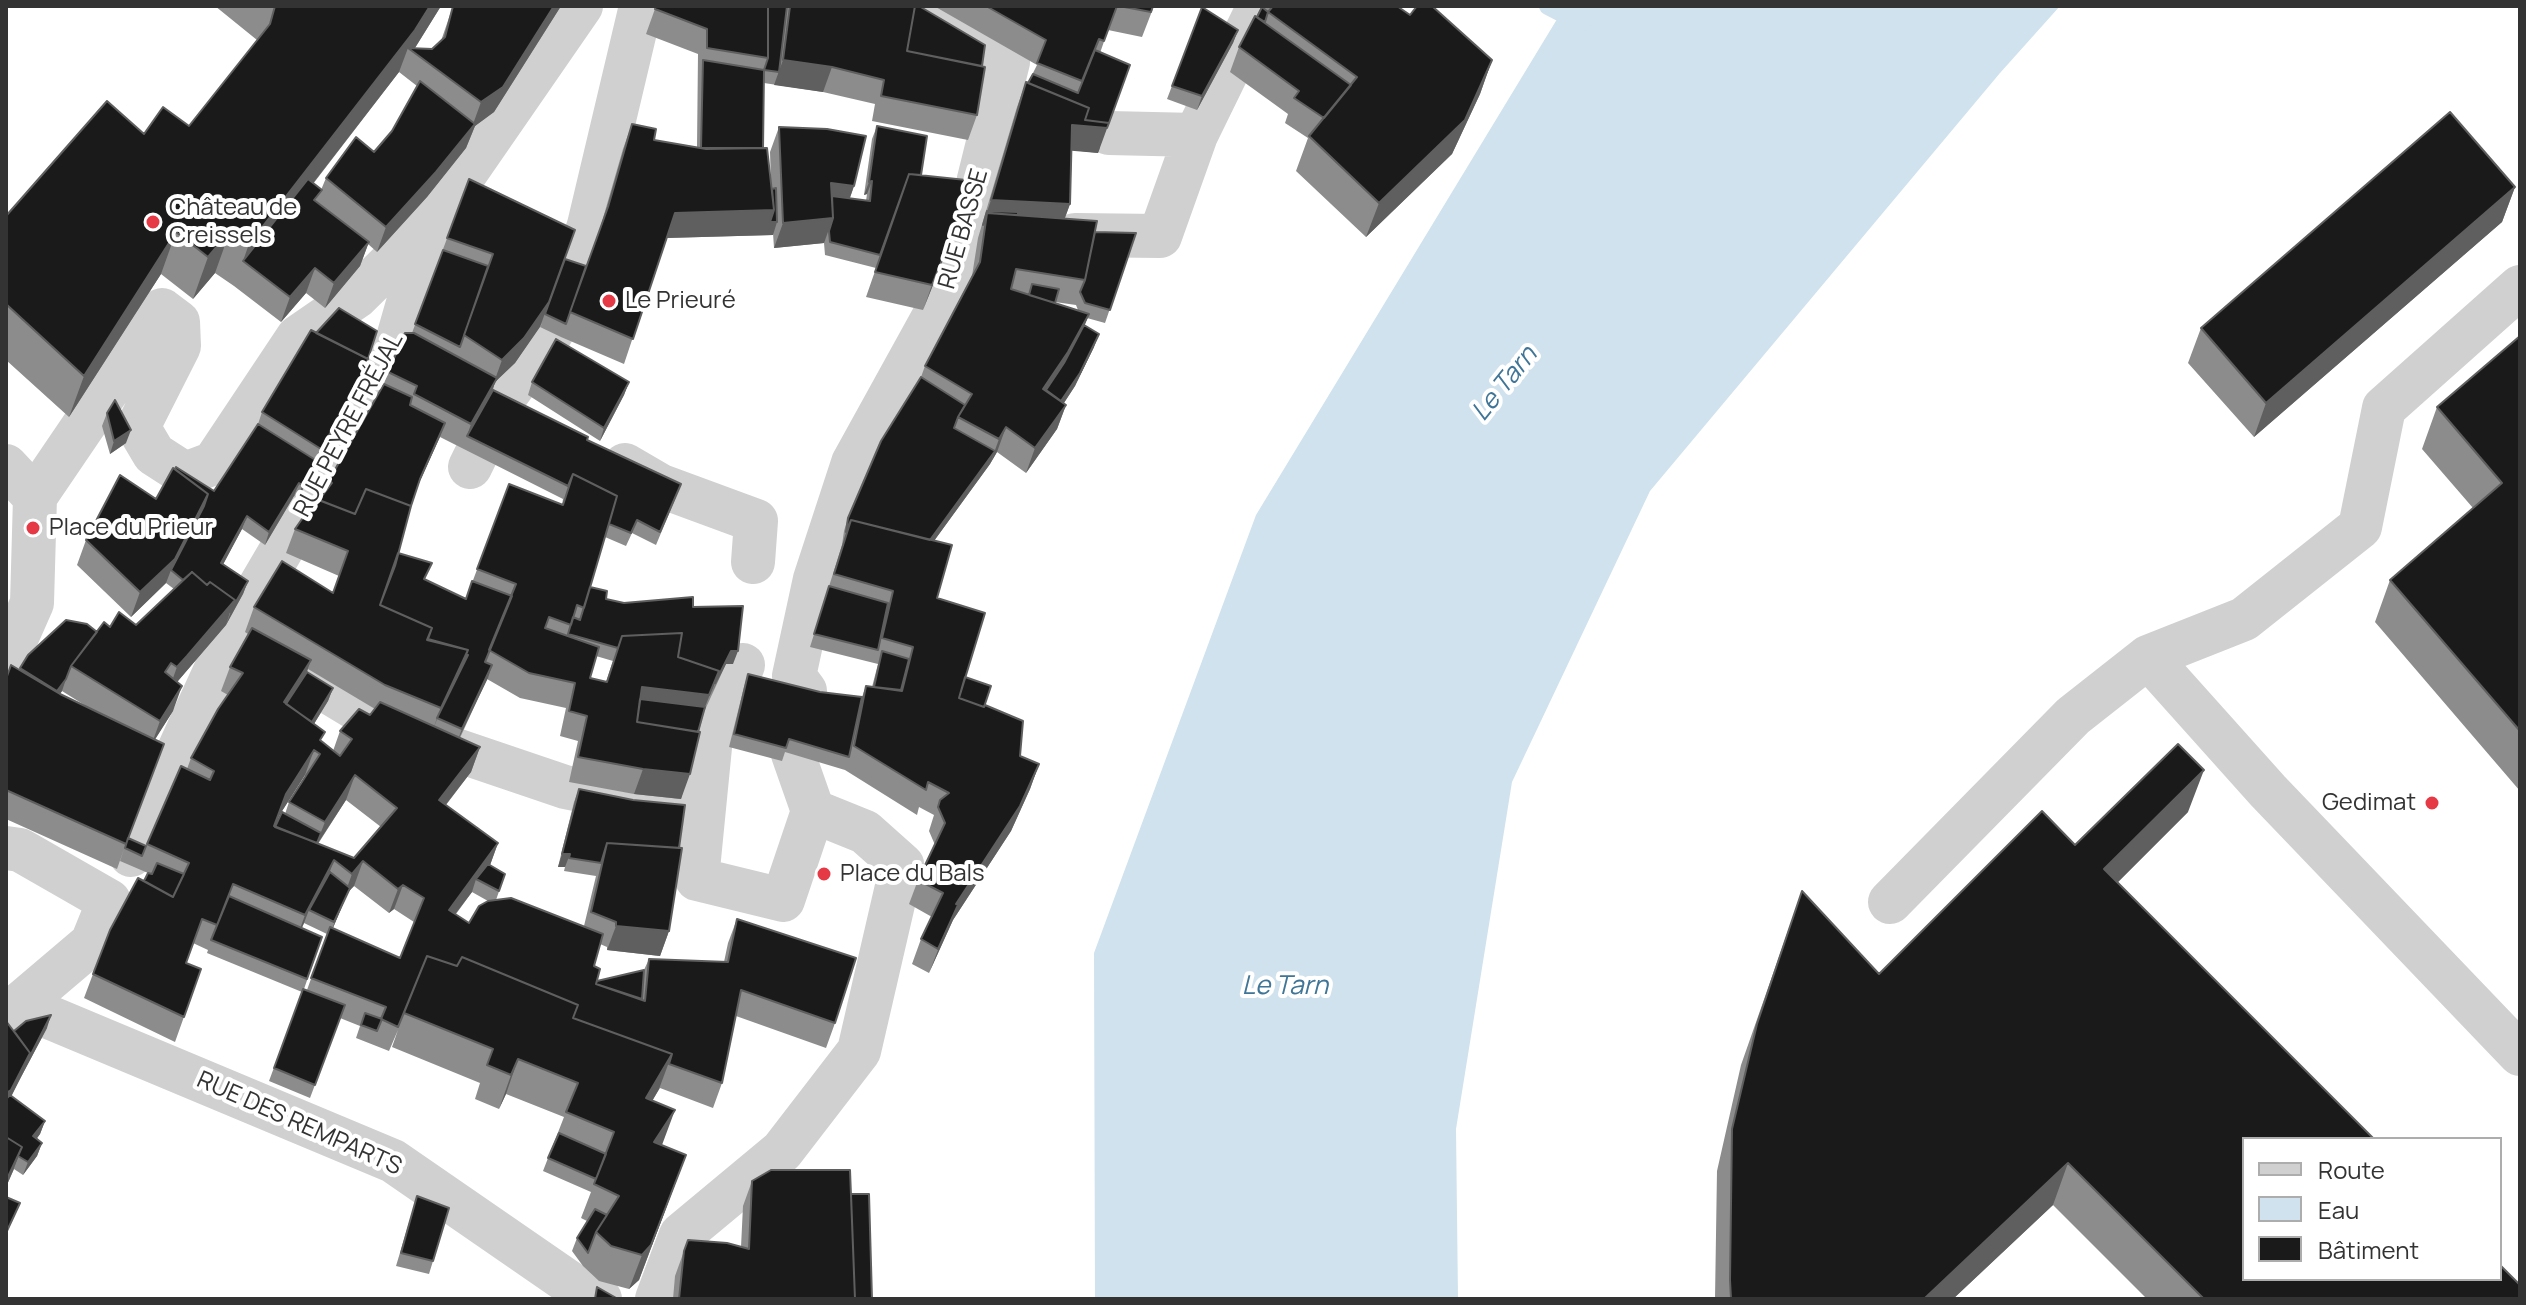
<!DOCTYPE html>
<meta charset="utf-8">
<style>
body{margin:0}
#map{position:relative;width:2526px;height:1305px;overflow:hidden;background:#fff;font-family:Manrope,sans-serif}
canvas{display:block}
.frame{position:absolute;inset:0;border:8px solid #333;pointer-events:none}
.legend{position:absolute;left:2242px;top:1137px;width:260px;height:144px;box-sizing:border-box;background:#fff;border:2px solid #adadad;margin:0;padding:10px 14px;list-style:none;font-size:24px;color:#333}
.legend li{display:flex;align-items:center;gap:16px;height:40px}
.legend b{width:40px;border:2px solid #adadad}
</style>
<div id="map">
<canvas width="2526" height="1305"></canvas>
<div class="frame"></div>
<ul class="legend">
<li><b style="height:10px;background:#d0d0d0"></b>Route</li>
<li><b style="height:22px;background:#cfe2ee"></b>Eau</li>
<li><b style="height:22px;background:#1a1a1a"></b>Bâtiment</li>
</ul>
</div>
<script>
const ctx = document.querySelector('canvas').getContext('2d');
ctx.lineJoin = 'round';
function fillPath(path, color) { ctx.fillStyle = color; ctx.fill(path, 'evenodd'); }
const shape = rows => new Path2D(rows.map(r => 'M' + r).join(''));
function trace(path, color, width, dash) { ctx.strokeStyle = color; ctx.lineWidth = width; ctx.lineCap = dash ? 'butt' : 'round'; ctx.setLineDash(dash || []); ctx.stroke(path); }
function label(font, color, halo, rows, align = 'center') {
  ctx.font = font + ' Manrope,sans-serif'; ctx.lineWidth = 8; ctx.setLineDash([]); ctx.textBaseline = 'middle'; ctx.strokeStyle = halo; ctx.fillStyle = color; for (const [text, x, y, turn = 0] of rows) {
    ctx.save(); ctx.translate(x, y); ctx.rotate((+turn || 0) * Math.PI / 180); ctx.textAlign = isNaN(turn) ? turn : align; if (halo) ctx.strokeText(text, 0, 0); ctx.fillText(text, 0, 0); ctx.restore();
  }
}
const water = shape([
 [1565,6,2060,6,2000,73,1650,491,1512,782,1456,1129,1458,1299,1095,1299,1094,953,1256,515]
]);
const stream = shape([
 [1548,6,1581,23]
]);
const minor = shape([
 [1109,133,1196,135],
 [1075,235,1160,236,1196,135,1259,6],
 [573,276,589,225,641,6],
 [625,465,661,486,756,521,753,562],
 [6,466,35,497,32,603,6,662],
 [470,467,504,398,552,332],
 [35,497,162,310,178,322,179,346,138,427,154,454,185,474,214,463,298,337,356,297,430,224],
 [2148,657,2268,791,2520,1054],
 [279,662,385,726,565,787,702,815],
 [743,665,711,737,697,879,783,900,813,811,793,754],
 [804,702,805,691,794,676,815,579,853,463,954,280,1008,62,909,6],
 [6,848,20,850,109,901,92,943,6,1016],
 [131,855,232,634,317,489,396,345,431,223,581,6],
 [1890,902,2073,716,2148,657,2244,619,2360,527,2384,408,2520,287],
 [20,1005,393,1161,583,1292,600,1299],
 [657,1299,681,1235,782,1151,859,1051,902,865,865,832,813,811]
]);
const wall = shape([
 [215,6,441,6,415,48,432,49,441,41,453,6,561,6,494,112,475,126,466,148,427,197,377,252,368,244,360,266,325,308,306,293,281,322,234,286,215,273,193,299,161,274,69,417,6,360,6,216,144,134,189,126,257,40],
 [399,72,417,86,392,131,374,152,326,178,321,190,313,184],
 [656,6,919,6,977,115,968,140,872,121,875,104,823,92,764,83,763,148,771,183,770,152,779,127,854,186,850,198,866,201,867,194,864,195,872,139,877,126,921,175,951,240,923,310,866,297,897,208,876,268,825,255,824,243,774,248,773,233,773,235,666,238,624,364,561,337,563,331,561,337,540,327,542,323,515,363,495,382,493,390,587,440,676,497,656,545,632,533,626,546,605,537,590,587,606,599,624,603,693,607,733,664,726,664,704,712,681,799,634,794,569,782,578,741,560,736,566,708,520,698,487,679,460,738,480,747,471,772,446,805,498,843,490,865,505,874,496,900,584,926,596,876,564,871,565,867,558,867,574,802,579,789,669,931,660,956,607,950,607,947,600,944,594,966,597,981,644,970,649,959,724,962,728,943,737,919,835,1023,826,1048,736,1016,722,1083,713,1108,660,1088,652,1101,662,1146,686,1155,639,1280,629,1289,599,1281,583,1266,572,1251,577,1238,587,1221,581,1218,591,1192,543,1171,564,1117,506,1094,499,1109,475,1099,480,1083,392,1047,398,1030,389,1051,356,1038,360,1026,340,1018,310,1098,269,1081,302,992,207,953,208,950,193,943,186,963,201,969,175,1042,84,998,93,974,148,873,120,861,124,849,117,869,6,819,6,679,20,670,28,655,110,627,136,625,174,589,166,583,131,617,77,565,86,540,156,499,214,491,258,424,262,412,354,401,298,498,294,496,265,545,242,529,223,564,248,581,243,594,226,625,177,682,173,711,154,740,128,838,146,846,181,766,187,769,191,758,228,695,221,691,230,667,248,634,245,632,254,607,333,592,339,576,286,553,295,529,324,493,329,480,384,384,388,372,412,333,469,179,555,286,586,266,599,232,623,149,632,124,654,140,697,147,698,54,646,34],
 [440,437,563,499,562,505,509,484,466,599,425,580,398,553,416,489],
 [596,656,613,661,606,682,590,678],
 [308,669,375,709,370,715,340,731,333,751,321,742,314,724,328,701,333,688,307,672],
 [62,691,94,711,60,694],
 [305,775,306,776,289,802,285,814,274,826,277,819],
 [346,800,381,827,354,858,318,844],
 [354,886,389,913,394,909,414,922,400,958,333,928,348,892],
 [472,892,488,901,469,923,456,914],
 [304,923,327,934,307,990,304,989,322,937,302,928],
 [934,6,1154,6,1142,37,1108,30,1100,53,1100,148,1098,153,1072,150,1070,204,1065,218,1095,232,1136,233,1105,323,1087,318,1084,325,1094,347,1075,386,1064,403,1066,405,1057,429,1026,473,997,452,990,464,934,541,937,598,965,677,984,706,1020,756,1039,764,1030,789,1011,831,953,920,929,973,912,964,921,939,932,917,909,904,918,880,935,845,929,831,934,815,919,807,917,815,845,770,785,752,782,761,729,747,744,687,748,674,820,692,862,697,866,686,872,687,878,664,810,647,842,545,844,531,848,518,921,377,925,366,972,276,978,238,1017,107,1026,82,1028,83,1037,65],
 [1055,302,1076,305,1078,310,1055,303],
 [1262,6,1397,6,1410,15,1492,60,1480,94,1452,154,1366,237,1296,171,1308,138,1285,123,1288,114,1230,72,1239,47],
 [1202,7,1238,30,1233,43,1197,110,1167,99],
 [2515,187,2502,222,2254,437,2188,363,2201,328],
 [2520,336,2520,791,2375,622,2390,580,2473,508,2422,449,2437,407],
 [532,382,629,382,624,395,600,441,528,395],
 [107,413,126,443,110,454,102,426],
 [2188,812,2118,882,2520,1299,2147,1299,2053,1205,1953,1299,1715,1299,1717,1171,1741,1065,1802,891,1879,974,2075,845],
 [6,1021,14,1031,47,1028,11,1096,45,1121,40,1134,37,1138,42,1143,37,1156,23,1175,14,1169,6,1187],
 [752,1181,851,1194,872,1299,673,1299,675,1276,688,1240,741,1247,743,1206],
 [417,1196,433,1261,429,1274,396,1266]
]);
const shadedWall = shape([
 [430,6,441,6,413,51,408,48,399,72,249,266,243,261,249,244],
 [554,6,561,6,494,112,475,126,466,148,427,197,377,252,386,227,472,127,481,102],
 [1238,30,1233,43,1197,110,1202,96],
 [783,60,832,67,823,92,774,85],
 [1492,60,1480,94,1452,154,1366,237,1379,203],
 [1109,123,1098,153,1063,150,1072,125],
 [872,181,867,194,864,195,869,182],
 [831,183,854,186,845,211,827,195],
 [2515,187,2502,222,2254,437,2266,403],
 [991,200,1070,204,1061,228,987,213,983,224],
 [774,210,777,222,773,235,666,238,675,213],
 [960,215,951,240,923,310,932,285],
 [833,218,824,243,774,248,783,223],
 [230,231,215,273,193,299,208,257],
 [176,232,161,274,69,417,84,376],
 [369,242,360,266,325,308,334,283],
 [315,268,306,293,281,322,290,297],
 [549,302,540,327,515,363,495,382,488,403,467,436,471,424,493,385,502,360],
 [1089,314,1080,338,1042,402,1043,389],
 [1099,334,1094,347,1075,386,1050,424,1055,411],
 [363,376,354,401,312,474,321,449],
 [629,382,624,395,600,441,604,428],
 [1066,405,1057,429,1026,473,1035,448],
 [445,423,440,436,415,492,420,479],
 [1006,427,997,452,990,464,999,439],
 [131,430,126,443,110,454,114,441],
 [995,451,990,464,923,556,920,550],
 [317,461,312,474,298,498,302,485],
 [299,483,294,496,265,545,269,532],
 [208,494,199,519,171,570,166,583,131,617,140,592],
 [247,516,242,529,217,576,221,563],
 [248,581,243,594,226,625,230,612],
 [235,600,226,625,178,681,168,692,177,667],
 [468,650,459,675,437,718,432,733,441,708],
 [731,651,738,651,733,664,726,664,710,696],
 [311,660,302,685,282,715,284,702],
 [492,665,488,678,457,742,462,729],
 [719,671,700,720,636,712,642,687],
 [66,679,62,691,53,704,57,691],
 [182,686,173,711,151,746,160,721],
 [333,688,328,701,301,745,306,732],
 [480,747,471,772,430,825,439,800],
 [314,750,305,775,277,819,286,794],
 [1039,764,1030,789,1011,831,953,920,929,973,956,904],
 [643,769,690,774,681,799,634,794],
 [2204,770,2188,812,2089,911,2104,869],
 [355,775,346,800,316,846,307,867,325,822],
 [498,843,489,868,476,879,472,892,440,934,449,910],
 [562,854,570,854,565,867,558,867],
 [334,860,325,885,309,910,304,923,296,940,305,915],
 [363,861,354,886,348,892,330,935,352,874],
 [403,885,394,909,389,913,398,889],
 [616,926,669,931,660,956,607,950],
 [51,1015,47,1028,21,1077,26,1064],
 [30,1053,21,1077,6,1107,6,1093],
 [672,1054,659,1089,634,1133,646,1098],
 [518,1059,506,1094,499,1109,511,1075],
 [675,1110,662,1145,641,1177,654,1142],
 [45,1121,40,1134,29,1149,33,1136],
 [42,1143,37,1156,23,1175,28,1162],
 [22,1147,13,1171,6,1187,6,1181],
 [686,1155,639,1280,629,1289,642,1255],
 [2068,1163,2053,1205,1953,1299,1924,1299]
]);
const building = shape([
 [275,6,430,6,415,30,249,244,230,231,208,257,176,232,84,376,6,304,6,216,107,101,144,134,163,107,189,126,270,24,275,6],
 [453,6,554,6,503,87,481,102,408,48,432,49,445,37,453,6],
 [656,6,768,6,768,58,707,48,707,29,655,9,656,6],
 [768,6,787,6,779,72,764,70,768,58,768,6],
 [790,6,915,6,907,51,985,67,977,115,881,96,884,80,832,67,783,60,790,6],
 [915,6,919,6,985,45,982,66,907,51,915,6],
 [986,6,1117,6,1104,41,1099,39,1082,81,1037,63,1046,40,986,6],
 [1119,6,1153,6,1151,12,1119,6],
 [1273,6,1397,6,1410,15,1417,6,1432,6,1492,60,1465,120,1379,203,1309,136,1357,77,1268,12,1273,6],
 [1202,7,1238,30,1202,96,1172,86,1202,7],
 [1262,7,1268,12,1265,22,1257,17,1262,7],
 [1255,16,1351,85,1324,118,1294,98,1299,91,1239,47,1255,16],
 [1095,50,1130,65,1109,123,1085,120,1089,108,1028,83,1033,74,1078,93,1095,50],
 [703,60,764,70,763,148,701,148,703,60],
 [420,81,475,124,436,172,386,227,326,178,356,137,374,152,392,131,420,81],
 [1026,82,1089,108,1085,120,1109,123,1107,128,1072,125,1070,204,991,200,1026,82],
 [2450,112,2515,187,2266,403,2201,328,2450,112],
 [632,124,656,129,654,140,706,149,767,148,774,210,675,213,633,339,570,312,608,207,632,124],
 [877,126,927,136,921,175,909,174,880,255,830,242,829,231,833,218,832,196,870,201,872,181,869,182,877,126],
 [779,127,827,129,866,136,854,186,831,183,833,218,783,223,779,127],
 [909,174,966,180,960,215,932,285,875,272,909,174],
 [308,179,322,190,314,200,369,242,334,283,315,268,290,297,243,261,308,179],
 [469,179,575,230,549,302,524,338,502,360,464,335,493,254,447,238,469,179],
 [776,188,777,222,770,222,774,210,772,189,776,188],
 [987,211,1018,212,1018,215,987,213,983,225,987,211],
 [987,213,1097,221,1085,280,1016,269,1011,289,1089,314,1068,352,1043,389,1066,405,1035,448,1006,427,999,439,958,417,972,394,925,366,980,262,987,213],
 [1095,232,1136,233,1110,310,1085,303,1080,292,1085,280,1095,232],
 [443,250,488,266,460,347,415,324,443,250],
 [565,259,586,266,566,324,545,314,565,259],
 [1032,284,1059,289,1055,303,1029,295,1032,284],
 [339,308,377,331,368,359,316,333,339,308],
 [1084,325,1099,334,1080,373,1061,401,1046,390,1064,363,1084,325],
 [311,330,368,359,363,376,321,449,262,412,311,330],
 [405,333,414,333,497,378,471,424,414,394,417,386,388,372,405,333],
 [2520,336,2520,731,2390,580,2502,483,2437,407,2520,336],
 [556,339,629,382,604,428,532,382,556,339],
 [921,377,965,405,958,417,954,428,995,451,930,540,851,520,846,532,848,518,881,441,921,377],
 [384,384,412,397,410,405,445,423,420,479,411,506,366,489,355,514,319,500,332,483,329,480,384,384],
 [493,390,588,437,587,440,681,484,660,532,637,520,631,533,609,524,617,496,573,474,568,486,467,436,493,390],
 [115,400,131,430,114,441,107,413,115,400],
 [258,424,317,461,302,485,299,483,269,532,247,516,221,563,248,581,230,612,235,600,210,582,207,585,192,572,183,580,171,570,204,506,208,494,175,469,176,467,214,491,258,424],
 [173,468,208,494,175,559,140,592,86,540,120,475,156,499,173,468],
 [573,474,617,496,584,608,577,605,571,625,549,617,545,628,599,647,590,678,607,682,622,636,682,633,678,657,719,671,709,695,642,687,637,722,700,732,690,774,643,769,578,757,587,716,569,711,575,683,529,673,489,650,516,584,477,569,509,484,563,505,573,474],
 [366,489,411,506,395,566,380,605,432,628,427,640,468,650,441,708,385,685,254,607,282,561,333,593,348,551,295,529,316,499,355,514,366,489],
 [851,520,952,545,937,598,985,613,959,698,984,707,985,705,1023,721,1020,756,1039,764,1020,806,956,904,958,905,938,949,921,939,943,893,918,880,945,823,938,807,940,800,949,793,928,782,926,790,854,746,866,686,902,691,913,647,882,638,893,591,834,574,851,520],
 [398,553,432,563,424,579,466,599,472,581,512,596,485,662,492,665,462,729,437,718,468,655,466,655,468,650,428,639,432,628,380,605,398,553],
 [192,572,207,585,210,582,235,600,187,656,177,667,171,663,165,672,182,686,160,721,71,666,104,622,110,627,119,612,136,625,192,572],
 [829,586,888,603,878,650,814,634,829,586],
 [590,587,607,591,606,599,624,603,693,597,693,607,743,606,738,651,731,651,715,683,719,671,678,657,682,633,622,636,618,648,568,634,573,617,580,620,590,587],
 [66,620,87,624,97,632,71,666,66,679,57,691,20,668,28,655,66,620],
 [252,628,311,660,284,702,325,732,320,740,340,756,352,739,340,731,359,709,370,715,380,702,480,747,439,800,498,843,449,910,469,923,479,906,488,901,511,898,603,934,594,966,600,969,596,984,645,1001,649,959,728,962,737,919,856,958,835,1023,741,990,722,1083,669,1064,672,1054,573,1018,578,1005,462,957,457,966,427,956,398,1027,381,1019,386,1007,311,978,330,927,400,958,424,898,403,885,398,889,363,861,352,874,334,860,305,915,233,884,217,925,202,919,186,963,201,969,184,1017,93,974,110,930,138,878,173,897,189,863,147,844,181,766,210,780,214,771,191,758,218,709,243,673,230,667,252,628],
 [314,750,320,754,289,802,325,822,355,775,397,808,354,858,274,826,286,794,314,750],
 [882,651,909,659,901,690,874,687,882,651],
 [11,665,60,694,164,744,126,844,6,790,6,679,11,665],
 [307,672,333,688,312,722,286,704,307,672],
 [748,674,820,692,862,697,849,757,789,739,786,748,734,734,748,674],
 [965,677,991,686,984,707,959,698,965,677],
 [640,699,705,707,698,732,637,722,640,699],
 [2178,744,2204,770,2104,869,2374,1139,2244,1139,2244,1279,2500,1279,2500,1265,2520,1285,2520,1299,2204,1299,2068,1163,1924,1299,1731,1299,1730,1280,1732,1129,1757,1024,1802,891,1879,974,2042,811,2075,845,2178,744],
 [579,789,633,800,685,805,679,848,607,843,601,863,569,858,570,854,562,854,579,789],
 [282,812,321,833,317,843,275,827,282,812],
 [128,838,146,846,142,856,125,848,128,838],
 [607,843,682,848,669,931,616,926,616,922,591,912,607,843],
 [157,863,184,874,173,897,144,881,148,873,152,874,157,863],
 [488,864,505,874,499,891,476,879,488,864],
 [330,872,350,888,334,922,309,910,330,872],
 [229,896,322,937,307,979,211,940,229,896],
 [427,956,457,966,462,957,578,1005,573,1018,672,1054,646,1098,675,1110,654,1142,686,1155,651,1245,642,1255,611,1246,596,1232,619,1196,594,1184,614,1132,566,1112,578,1083,518,1059,511,1075,487,1065,493,1049,404,1013,427,956],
 [644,970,642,999,596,984,597,981,644,970],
 [303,989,345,1005,315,1085,274,1068,303,989],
 [365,1013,382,1019,377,1031,361,1025,365,1013],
 [51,1015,26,1064,30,1053,14,1031,26,1021,51,1015],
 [6,1021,30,1053,11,1090,6,1093,6,1021],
 [10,1095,45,1121,33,1136,42,1143,28,1162,18,1156,22,1147,6,1137,6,1099,10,1095],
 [559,1133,606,1154,596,1179,548,1158,559,1133],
 [6,1137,22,1147,6,1181,6,1137],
 [771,1170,850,1170,855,1299,679,1299,684,1251,688,1240,727,1243,749,1249,752,1181,771,1170],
 [851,1194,869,1194,872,1299,855,1299,851,1194],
 [417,1196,449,1208,433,1261,401,1253,417,1196],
 [6,1197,20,1203,6,1233,6,1197],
 [595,1209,607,1215,596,1232,588,1253,577,1238,595,1209],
 [597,1287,618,1299,595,1299,597,1287]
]);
const markers = [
 [153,222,8,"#e63946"],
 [609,301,8,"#e63946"],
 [33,528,8,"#e63946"],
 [2432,803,8,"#e63946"],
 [824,874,8,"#e63946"]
];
const poiNames = [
 ["Château de",169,208],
 ["Creissels",169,236],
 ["Le Prieuré",625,301],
 ["Place du Prieur",49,528],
 ["Gedimat",2416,803,"right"],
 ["Place du Bals",840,874]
];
const streetNames = [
 ["RUE BASSE",964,229,-74],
 ["RUE PEYRE FRÉJAL",349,425,-62],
 ["RUE DES REMPARTS",299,1124,24]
];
const waterNames = [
 ["Le Tarn",1505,384,-51],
 ["Le Tarn",1285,987]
];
fillPath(water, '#cfe2ee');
trace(stream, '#cfe2ee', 18);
trace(minor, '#d0d0d0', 44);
fillPath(wall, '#8c8c8c');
fillPath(shadedWall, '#5f5f5f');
fillPath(building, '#1a1a1a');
trace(building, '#5f5f5f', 2);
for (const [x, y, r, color] of markers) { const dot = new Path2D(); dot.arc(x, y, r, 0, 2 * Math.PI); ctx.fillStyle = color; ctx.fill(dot); trace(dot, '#fff', 3); }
label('24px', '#333', '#fff', poiNames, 'left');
label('24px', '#333', '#fff', streetNames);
label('italic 26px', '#3f7597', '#fff', waterNames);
</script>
